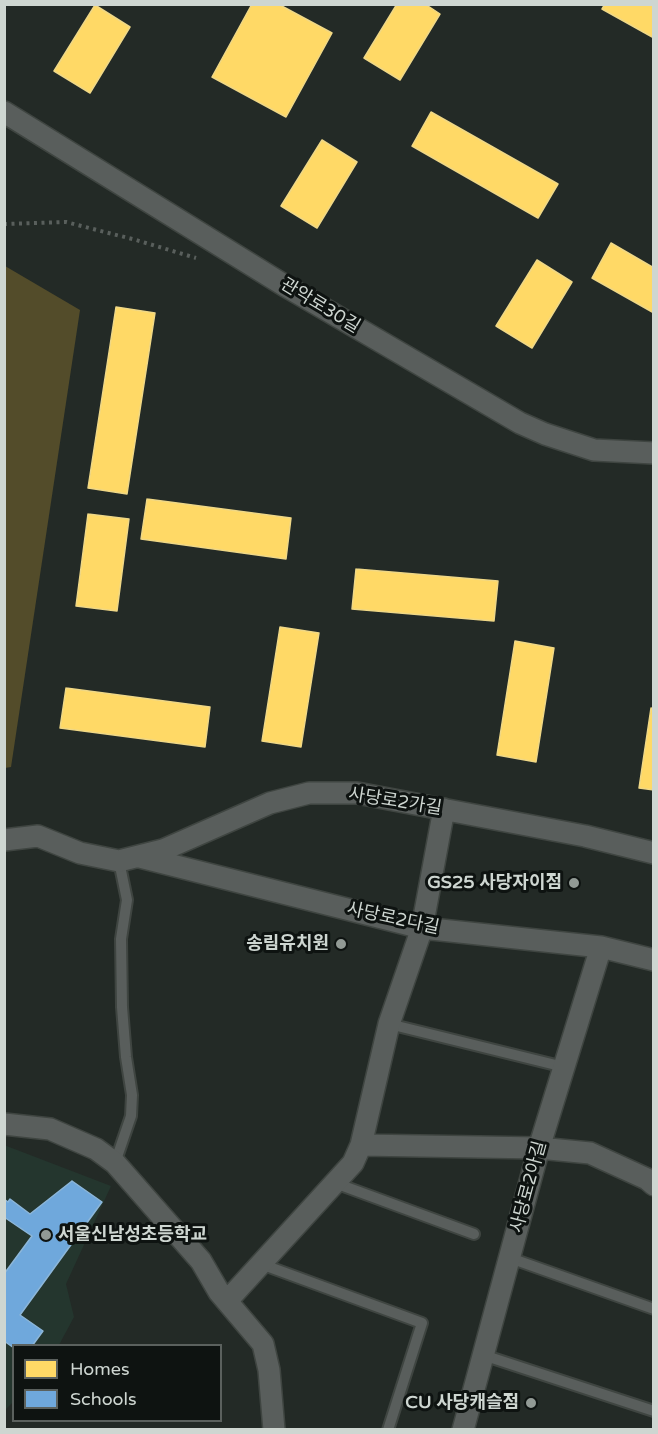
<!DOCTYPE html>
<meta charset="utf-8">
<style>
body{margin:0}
#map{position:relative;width:658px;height:1434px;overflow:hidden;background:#232a26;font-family:"Varela Round",sans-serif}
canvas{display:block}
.frame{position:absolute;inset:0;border:6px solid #ced6d1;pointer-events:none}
.legend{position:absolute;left:12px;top:1344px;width:210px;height:78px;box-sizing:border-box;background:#0e1311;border:2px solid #5b615e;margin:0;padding:8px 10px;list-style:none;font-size:18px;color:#ced6d1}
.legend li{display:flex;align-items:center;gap:12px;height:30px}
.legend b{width:30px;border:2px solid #5b615e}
</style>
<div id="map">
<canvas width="658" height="1434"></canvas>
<div class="frame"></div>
<ul class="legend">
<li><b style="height:16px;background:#ffd966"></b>Homes</li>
<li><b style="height:16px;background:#6fa8dc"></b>Schools</li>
</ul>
</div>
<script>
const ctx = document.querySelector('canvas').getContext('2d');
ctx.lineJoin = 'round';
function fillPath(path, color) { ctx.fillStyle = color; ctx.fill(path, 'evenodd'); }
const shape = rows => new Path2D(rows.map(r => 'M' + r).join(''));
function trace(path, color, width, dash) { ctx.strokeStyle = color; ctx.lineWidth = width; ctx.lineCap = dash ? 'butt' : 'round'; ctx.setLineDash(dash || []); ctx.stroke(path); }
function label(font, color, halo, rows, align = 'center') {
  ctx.font = font + ' "Varela Round","Noto Sans KR",sans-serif'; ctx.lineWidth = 6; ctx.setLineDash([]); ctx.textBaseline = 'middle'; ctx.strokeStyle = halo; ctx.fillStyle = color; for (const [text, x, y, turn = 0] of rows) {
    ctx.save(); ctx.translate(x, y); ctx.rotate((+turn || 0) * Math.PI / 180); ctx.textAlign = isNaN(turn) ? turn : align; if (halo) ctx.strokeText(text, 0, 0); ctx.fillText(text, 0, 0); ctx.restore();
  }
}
const built = shape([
 [4,1145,111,1186,66,1284,74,1317,59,1345,14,1346,13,1402,5,1410]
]);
const forest = shape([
 [5,266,80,310,11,767,5,768]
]);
const homes = shape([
 [252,4,278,4,332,33,286,117,212,77,252,4],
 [397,4,425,4,440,14,400,80,364,58,397,4],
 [605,4,654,4,654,38,602,9,605,4],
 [95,5,130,27,90,93,54,71,95,5],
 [431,112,558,184,538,218,412,146,431,112],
 [322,140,357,162,317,228,281,206,322,140],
 [611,243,654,268,654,313,592,278,611,243],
 [537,260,572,282,532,348,496,326,537,260],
 [116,307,155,313,127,494,88,488,116,307],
 [147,499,291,518,286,559,141,539,147,499],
 [88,514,129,519,117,611,76,606,88,514],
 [356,569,498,581,494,621,352,609,356,569],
 [280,627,319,633,301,747,262,741,280,627],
 [515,641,554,648,536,762,497,755,515,641],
 [66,688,210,707,205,747,60,728,66,688],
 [651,708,654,709,654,790,639,788,651,708]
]);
const schools = shape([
 [72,1181,102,1202,20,1315,43,1331,32,1346,14,1346,14,1348,4,1341,4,1274,32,1236,4,1217,4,1199,8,1202,10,1199,30,1214,72,1181]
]);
const path = shape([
 [4,224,66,222,136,240,196,258]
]);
const service = shape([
 [389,1024,564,1067],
 [115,1163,131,1116,132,1095,126,1057,122,1007,121,939,127,900,119,861],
 [335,1183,474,1234],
 [510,1258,654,1309],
 [261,1264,422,1323,388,1430],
 [483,1355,654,1411]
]);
const minor = shape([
 [4,112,287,287,520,423,545,434,594,450,654,453],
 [4,840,38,836,80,853,119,861,163,850,270,803,309,793,357,793,585,836,654,853],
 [140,857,422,928,601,947,654,960],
 [4,1124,50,1129,96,1149,115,1163,201,1261,219,1292,263,1344,269,1370,274,1430],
 [361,1145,539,1148,590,1153,647,1179,654,1185],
 [227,1301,353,1163,361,1145,389,1024,422,928,444,809],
 [463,1430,539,1148,601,947]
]);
const markers = [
 [574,883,6,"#929a95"],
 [341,944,6,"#929a95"],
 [46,1235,6,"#929a95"],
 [531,1403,6,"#929a95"]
];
const streetNames = [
 ["관악로30길",320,306,31],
 ["사당로2가길",395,802,9],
 ["사당로2다길",393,919,12],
 ["사당로2아길",529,1187,-75]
];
const poiNames = [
 ["GS25 사당자이점",562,883],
 ["송림유치원",329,944],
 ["서울신남성초등학교",58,1235,"left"],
 ["CU 사당캐슬점",519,1403]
];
fillPath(built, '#24362e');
fillPath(forest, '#534c2a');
fillPath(homes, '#ffd966');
trace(homes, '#f0d886', 1.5);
fillPath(schools, '#6fa8dc');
trace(schools, '#8cb6d9', 1.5);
trace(service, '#3f4541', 14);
trace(minor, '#3f4541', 24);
trace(path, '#595f5c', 4, [3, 4.5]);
trace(service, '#595e5c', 10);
trace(minor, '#595e5c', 21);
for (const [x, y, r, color] of markers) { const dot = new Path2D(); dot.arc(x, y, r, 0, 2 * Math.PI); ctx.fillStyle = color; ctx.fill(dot); trace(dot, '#0e1311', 2); }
label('18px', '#ced6d1', '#0e1311', streetNames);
label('bold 18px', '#ced6d1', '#0e1311', poiNames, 'right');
</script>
